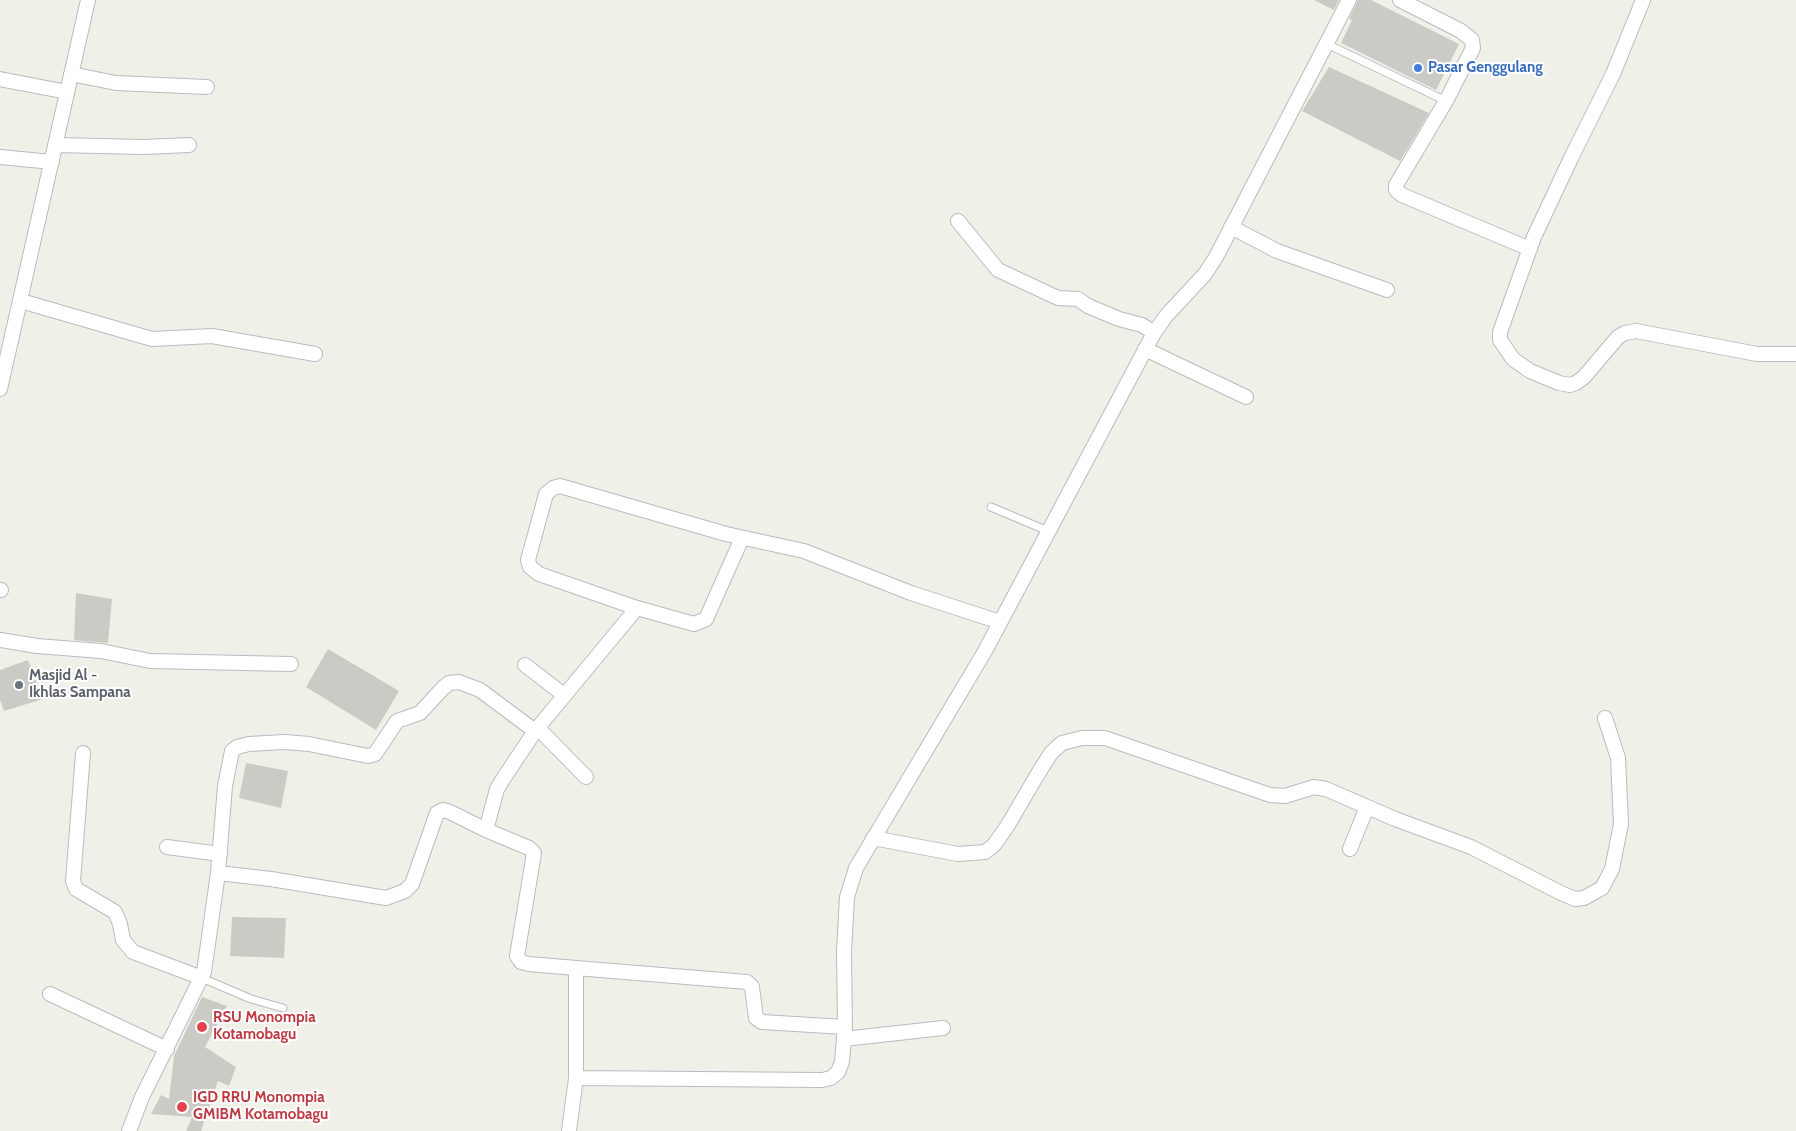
<!DOCTYPE html>
<style>
body{margin:0}
canvas{display:block;background:#f0f0e8}
</style>
<canvas width="1796" height="1131"></canvas>
<script>
const ctx = document.querySelector('canvas').getContext('2d');
ctx.lineJoin = 'round';
function fillPath(path, color) { ctx.fillStyle = color; ctx.fill(path, 'evenodd'); }
const shape = rows => new Path2D(rows.map(r => 'M' + r).join(''));
function trace(path, color, width, dash) { ctx.strokeStyle = color; ctx.lineWidth = width; ctx.lineCap = dash ? 'butt' : 'round'; ctx.setLineDash(dash || []); ctx.stroke(path); }
function label(font, color, halo, rows, align = 'center') {
  ctx.font = font + ' Cabin,sans-serif'; ctx.lineWidth = 4; ctx.setLineDash([]); ctx.textBaseline = 'middle'; ctx.strokeStyle = halo; ctx.fillStyle = color; for (const [text, x, y, turn = 0] of rows) {
    ctx.save(); ctx.translate(x, y); ctx.rotate((+turn || 0) * Math.PI / 180); ctx.textAlign = isNaN(turn) ? turn : align; if (halo) ctx.strokeText(text, 0, 0); ctx.fillText(text, 0, 0); ctx.restore();
  }
}
const building = shape([
 [1314,0,1339,0,1334,10],
 [1358,0,1371,0,1459,44,1436,90,1341,43,1352,20,1349,19],
 [1329,67,1429,113,1400,161,1302,111],
 [76,593,112,599,108,643,74,640],
 [328,649,399,691,376,730,306,687],
 [28,660,43,699,4,711,0,700,0,670],
 [246,763,288,771,281,808,239,798],
 [232,917,286,918,284,958,230,956],
 [202,997,227,1006,205,1047,236,1067,229,1086,218,1081,201,1131,186,1131,192,1117,151,1114,161,1095,169,1099,174,1056]
]);
const service = shape([
 [1327,44,1446,101],
 [991,507,1048,531],
 [202,978,251,999,283,1008]
]);
const minor = shape([
 [1400,0,1461,31,1472,40,1473,48,1446,101,1396,185,1396,190,1402,195,1530,249],
 [1643,0,1613,74,1572,156,1534,237,1500,332,1500,340,1513,359,1530,371,1559,383,1570,385,1576,383,1584,377,1618,337,1625,333,1636,331,1757,354,1796,354],
 [71,74,116,83,207,87],
 [0,79,67,92],
 [55,145,144,147,189,145],
 [0,157,52,162],
 [958,221,998,270,1058,298,1078,299,1088,306,1119,319,1142,325,1154,333],
 [1231,227,1277,251,1387,290],
 [21,301,152,339,212,336,315,354],
 [1145,349,1246,397],
 [0,389,88,0],
 [742,538,706,619,694,624,637,608,539,574,530,567,528,560,546,494,553,488,560,486,726,534,804,551,911,593,1000,622],
 [0,590,1,590],
 [0,640,37,646,101,651,150,661,291,664],
 [525,665,564,695],
 [538,728,586,777],
 [83,753,73,881,76,889,115,912,120,924,123,940,133,952,202,978],
 [873,838,958,854,985,852,994,845,1008,825,1036,777,1051,753,1062,743,1082,738,1105,738,1270,795,1285,796,1314,787,1326,789,1395,819,1471,847,1561,893,1575,899,1584,898,1602,888,1612,869,1621,824,1618,758,1605,718],
 [167,847,220,854],
 [1350,849,1367,807],
 [218,873,271,879,386,898,405,891,412,884,437,813,443,810,450,812,486,830],
 [576,968,747,982,752,987,756,1018,762,1022,845,1027],
 [50,994,167,1049],
 [844,1039,943,1028],
 [576,1078,576,968,529,964,521,962,517,956,534,853,529,848,486,830,497,789,505,776,535,731,637,608],
 [129,1131,142,1097,204,972,218,873,225,786,232,751,237,747,249,744,285,742,309,744,368,756,375,754,397,721,420,713,443,688,449,683,459,682,480,690,535,731],
 [569,1131,576,1078,822,1080,831,1078,838,1072,842,1062,845,1027,844,952,847,897,856,868,985,651,1154,333,1166,316,1205,274,1216,257,1349,0]
]);
const markers = [
 [1418,68,5,"#3f7fe0"],
 [19,685,5,"#6b7280"],
 [202,1027,6,"#e0444e"],
 [182,1107,6,"#e0444e"]
];
const shopNames = [
 ["Pasar Genggulang",1428,68]
];
const worshipNames = [
 ["Masjid Al -",29,676],
 ["Ikhlas Sampana",29,693]
];
const healthNames = [
 ["RSU Monompia",213,1018],
 ["Kotamobagu",213,1035],
 ["IGD RRU Monompia",193,1098],
 ["GMIBM Kotamobagu",193,1115]
];
fillPath(building, '#cccac5');
trace(service, '#babbc0', 9);
trace(minor, '#babbc0', 16);
trace(service, '#fff', 7);
trace(minor, '#fff', 14);
for (const [x, y, r, color] of markers) { const dot = new Path2D(); dot.arc(x, y, r, 0, 2 * Math.PI); ctx.fillStyle = color; ctx.fill(dot); trace(dot, '#fff', 2); }
label('bold 15px', '#366cbe', '#fff', shopNames, 'left');
label('bold 15px', '#5b616d', '#fff', worshipNames, 'left');
label('bold 15px', '#be3a42', '#fff', healthNames, 'left');
</script>
